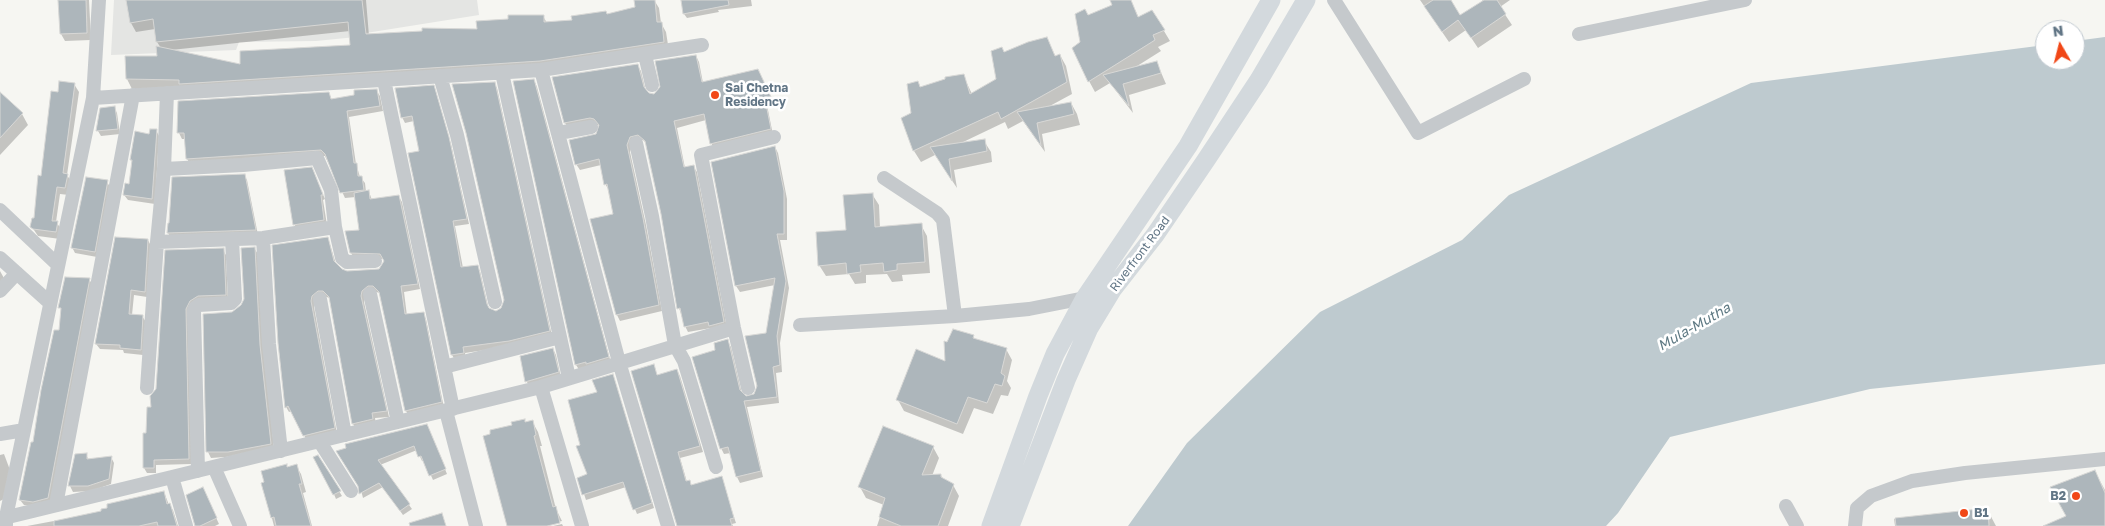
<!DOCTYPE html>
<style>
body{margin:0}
#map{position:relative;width:2105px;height:526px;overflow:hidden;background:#f6f6f2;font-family:"Golos Text",sans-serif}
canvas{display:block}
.north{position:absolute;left:2035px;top:20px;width:50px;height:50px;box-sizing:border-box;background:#fff;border:1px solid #c0c8cf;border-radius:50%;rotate:352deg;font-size:14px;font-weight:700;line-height:20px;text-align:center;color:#627686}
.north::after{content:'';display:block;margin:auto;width:18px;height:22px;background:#f14717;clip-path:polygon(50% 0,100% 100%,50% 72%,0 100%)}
</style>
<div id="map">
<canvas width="2105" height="526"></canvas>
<div class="north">N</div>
</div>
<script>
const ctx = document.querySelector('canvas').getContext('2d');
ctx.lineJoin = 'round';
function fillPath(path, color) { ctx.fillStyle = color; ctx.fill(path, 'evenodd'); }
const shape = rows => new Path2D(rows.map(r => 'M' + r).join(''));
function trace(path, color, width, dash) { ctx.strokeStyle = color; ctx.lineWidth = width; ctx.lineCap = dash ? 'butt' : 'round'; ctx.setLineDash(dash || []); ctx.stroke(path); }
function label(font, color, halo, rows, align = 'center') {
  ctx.font = font + ' "Golos Text",sans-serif'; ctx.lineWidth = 5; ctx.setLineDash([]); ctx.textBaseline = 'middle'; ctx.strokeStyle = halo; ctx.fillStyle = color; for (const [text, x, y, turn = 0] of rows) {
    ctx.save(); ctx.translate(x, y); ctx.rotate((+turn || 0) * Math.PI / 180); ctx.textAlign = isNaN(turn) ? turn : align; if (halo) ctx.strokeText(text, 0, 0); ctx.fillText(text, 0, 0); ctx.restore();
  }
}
const built = shape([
 [114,0,477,0,479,15,366,33,366,36,316,41,239,42,236,50,111,55]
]);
const water = shape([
 [2105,37,2105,364,1870,389,1670,437,1618,513,1606,526,1128,526,1187,443,1320,312,1462,240,1509,195,1751,83,2045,45,2045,60,2075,60,2075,41]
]);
const shadow = shape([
 [59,0,89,0,91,40,65,41,61,34],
 [127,0,366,0,369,36,478,30,543,16,547,23,573,21,636,8,641,0,654,0,659,8,661,23,666,32,669,51,546,70,186,93,132,89,127,79,127,58,158,57,161,48,157,42,155,29,136,32,131,23],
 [350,31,352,47,241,65,171,50],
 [682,0,751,0,752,6,718,10,719,12,687,18,684,14],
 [1127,0,1130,0,1139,18,1152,11,1170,41,1158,47,1161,51,1134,68,1157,63,1166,84,1129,95,1133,113,1110,83,1095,92,1089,81,1082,43,1088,17,1112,5],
 [1420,0,1450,0,1460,16,1484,2,1482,0,1510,0,1500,7,1512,25,1478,48,1466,30,1449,42],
 [1046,39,1056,57,1060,55,1066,66,1072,94,1048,107,1071,103,1077,114,1080,125,1042,134,1045,152,1023,121,1008,129,1005,122,959,144,984,141,991,152,992,162,954,170,957,188,935,155,921,162,914,151,903,118,912,114,918,82,921,88,963,75,972,94,997,80,1005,54],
 [696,56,699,62,703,83,761,77,773,103,767,105,773,135,715,150,711,143,706,120,677,128,685,168,693,166,697,172,727,328,714,332,711,328,688,332,685,326,679,308,662,214,647,144,643,140,633,143,630,152,646,225,662,311,620,321,617,315,591,220,615,215,609,190,605,184,601,165,580,170,576,164,597,135,599,125,569,129,565,123,637,65,641,71,646,92,648,94,654,95],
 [534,80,537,87,611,363,580,371,576,365,514,82],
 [494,83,497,88,552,336,512,346,465,353,466,358,455,360,452,355,414,121,405,123,402,117,433,87,451,144,469,224,455,226,463,268,477,266,480,271,489,310,497,312,502,309,505,300],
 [74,84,79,92,67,175,72,183,69,195,60,194,56,222,62,230,60,239,38,236,32,227,35,220,59,93],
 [376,90,380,96,383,111,349,117,356,164,360,177,365,183,366,192,369,192,372,200,399,197,402,202,420,289,404,292,407,316,423,314,426,319,444,408,409,416,406,411,380,293,372,291,366,294,364,302,389,417,375,418,376,424,356,429,353,424,330,298,323,296,317,298,314,307,337,434,307,441,292,411,289,412,286,407,279,343,328,238,336,264,341,270,347,272,380,270,385,261,384,259,354,258,351,253,361,231,356,197,345,198,325,156,191,165,187,159,186,139,182,139,179,133,329,93,332,100],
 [0,95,22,114,28,125,0,155],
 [114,107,117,113,120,134,101,136,98,131,101,109],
 [156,130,159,136,155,204,128,200,124,195,130,185,133,163,131,160],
 [775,147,778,153,787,199,787,240,780,240,789,288,780,343,782,372,776,373,779,403,747,407,763,477,740,483,737,477,731,453,724,454,721,448,717,351,727,341,731,347,742,394,746,398,755,395,775,285,740,292,736,286,713,162],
 [314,174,325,199,323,200,327,225,298,230,294,224],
 [244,175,247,180,258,235,171,238,168,233],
 [107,182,110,187,97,257,75,253,72,247],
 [872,194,879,205,880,228,921,225,927,236,930,273,902,275,903,281,892,282,887,274,866,275,866,283,855,284,849,274,826,276,819,265,847,231],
 [148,240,151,246,147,297,134,295,132,315,142,316,146,322,143,355,124,353,123,350,100,349,96,344],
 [254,248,258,254,274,450,254,455,211,458,208,452,232,313,242,306,245,299],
 [223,250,226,255,228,300,201,301,191,464,156,465,156,473,147,473,144,468,147,434,157,389,166,252],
 [0,271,5,280,0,285],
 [89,279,92,284,51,504,37,507,24,505,20,500,60,332,62,311,60,307],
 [973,336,975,339,1006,349,1012,360,1007,381,1011,388,1008,396,1001,395,993,414,974,408,963,434,904,411,898,400,946,363],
 [553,349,556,355,561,378,530,386,526,381],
 [653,366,658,376,677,370,680,376,703,452,680,458,687,482,689,482,692,486,721,478,736,523,732,524,733,526,678,526],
 [613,375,654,508,637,514,626,487,586,500,579,479,589,475,598,393],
 [524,420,526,423,532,421,538,432,542,446,540,446,556,509,562,521,543,526,508,526,513,426],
 [429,430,447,474,433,480,424,460,422,461,417,450,380,465,412,509,403,515,383,487,363,498,360,486,338,451],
 [933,447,939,458,932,476,941,475,943,480,953,485,959,496,948,526,877,526,884,505,866,498,860,487],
 [4,454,10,470,4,499,0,501,0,455],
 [76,455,86,455,89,460,111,457,114,463,111,484,91,491,73,492,70,486],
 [318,457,342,496,336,499],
 [296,466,301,474,306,492,303,493,312,526,274,526,263,484,287,468],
 [2095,472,2105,490,2105,526,2051,526,2068,517],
 [164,492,169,505,173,510,178,526,27,526,102,512],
 [205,494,219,524,215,526,196,526],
 [1987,509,1996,526,1895,526,1894,519],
 [562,524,563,526,553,526]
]);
const building = shape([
 [58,0,86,0,87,33,60,34,58,0],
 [126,0,362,0,366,34,422,31,422,28,477,29,476,21,508,19,508,15,544,15,544,22,572,20,571,16,606,11,607,14,635,7,634,0,655,0,657,22,662,22,664,42,540,61,179,84,179,80,126,79,125,56,157,56,156,46,240,64,240,51,350,45,348,22,156,42,153,19,130,23,126,0],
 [681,0,728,0,729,5,683,14,681,0],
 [1110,0,1131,0,1138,17,1152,10,1165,30,1153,35,1155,40,1088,82,1072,48,1080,42,1075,14,1085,9,1088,15,1112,5,1110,0],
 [1433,0,1451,0,1460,15,1484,0,1497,0,1506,14,1471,38,1458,20,1442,32,1424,6,1433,0],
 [1047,37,1055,56,1060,54,1067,82,1001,119,998,112,913,151,901,118,911,113,907,84,918,81,920,87,945,79,945,77,964,74,970,94,996,79,991,51,1002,47,1004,52,1028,42,1047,37],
 [696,55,702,82,758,69,771,97,765,99,771,129,710,144,704,114,674,121,684,167,694,165,724,322,709,326,708,322,684,327,680,308,677,309,661,214,645,141,638,135,630,137,627,145,643,218,659,305,616,315,590,219,613,214,607,184,604,185,599,159,575,165,569,140,596,134,599,125,594,119,590,118,564,123,552,77,638,64,644,87,649,93,654,94,660,87,655,61,696,55],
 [1157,61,1161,73,1123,84,1129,106,1103,75,1157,61],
 [534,79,609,357,586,364,586,362,575,365,513,81,534,79],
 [59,81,75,83,63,173,68,174,65,188,57,187,52,221,58,221,56,232,33,229,30,227,32,218,34,218,38,175,41,176,51,91,58,92,59,81],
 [495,82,550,331,509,341,463,347,464,353,451,355,408,153,419,151,412,116,401,118,395,88,434,85,449,137,467,219,453,221,461,267,478,265,487,304,489,308,496,311,501,308,504,300,466,133,452,84,495,82],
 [377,89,380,106,347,111,354,163,357,163,358,176,362,176,364,190,340,193,325,154,321,150,186,159,184,133,177,133,178,101,329,92,331,99,354,95,354,90,377,89],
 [0,92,23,113,0,138,0,92],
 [1071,102,1074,114,1037,123,1041,146,1017,112,1071,102],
 [115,106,118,129,96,131,100,108,115,106],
 [150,129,157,129,152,199,123,195,125,183,129,184,132,160,130,160,135,131,149,134,150,129],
 [985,139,987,151,949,159,952,181,930,147,985,139],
 [775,146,784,191,784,234,777,234,786,281,777,336,780,365,773,367,777,397,744,401,761,471,736,477,728,447,720,449,692,357,715,350,714,343,728,339,740,390,746,396,754,394,757,386,745,336,766,333,775,278,735,286,711,162,775,146],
 [312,167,322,192,323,195,321,195,324,220,293,225,284,170,312,167],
 [245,174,256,230,167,233,168,223,169,223,172,177,245,174],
 [86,177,108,180,95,252,71,248,86,177],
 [369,190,370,199,399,195,418,284,401,286,405,314,424,312,442,402,405,411,379,292,373,286,368,286,362,291,361,296,387,411,372,413,373,419,352,424,329,297,323,291,318,291,312,296,311,301,335,428,303,436,288,406,285,408,278,343,272,245,328,237,334,261,342,269,347,271,379,269,384,261,380,254,350,253,345,231,359,230,354,193,369,190],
 [873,193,875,227,922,223,925,262,897,264,897,270,884,272,883,263,860,265,861,272,847,274,846,263,818,266,816,232,846,230,843,195,873,193],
 [115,237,148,239,145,292,131,290,129,314,143,315,141,350,120,348,120,345,95,344,115,237],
 [255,247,260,345,271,444,228,452,206,452,203,314,232,312,241,305,244,299,241,248,255,247],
 [224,248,226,295,198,296,190,301,186,309,189,459,154,460,154,468,143,468,143,433,146,433,147,407,151,407,150,396,156,389,165,250,224,248],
 [65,277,90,278,48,498,33,502,19,500,31,442,33,442,41,390,54,330,59,330,61,308,58,308,65,277],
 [953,329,974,335,973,338,1007,348,1001,373,1005,376,1002,386,995,384,987,403,968,397,957,424,896,400,916,349,945,361,944,341,947,342,953,329],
 [553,348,559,372,525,382,520,356,553,348],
 [654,364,657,375,677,369,700,446,678,452,686,481,690,480,691,485,722,476,734,518,730,519,732,526,677,526,631,371,654,364],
 [613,374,652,503,633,510,623,482,582,495,577,478,587,474,576,446,580,445,568,400,597,392,592,380,613,374],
 [525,419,525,422,533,420,536,435,534,436,553,507,556,506,560,523,547,526,507,526,483,436,490,434,490,430,512,425,511,422,525,419],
 [427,424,446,469,429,476,421,456,418,457,414,446,378,460,410,504,400,511,379,483,359,494,358,486,336,451,346,448,345,444,427,424],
 [883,426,934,446,922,475,941,474,941,477,954,484,938,526,901,526,879,517,885,498,858,487,883,426],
 [87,453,87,459,112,456,109,479,88,486,68,486,75,454,87,453],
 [318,455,341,491,333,495,313,457,318,455],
 [287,464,287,467,297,464,302,484,299,484,311,526,276,526,274,517,271,518,261,483,264,482,261,471,287,464],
 [2095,470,2105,493,2105,526,2043,526,2066,516,2050,487,2095,470],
 [203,487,217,518,200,526,195,526,186,495,203,487],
 [164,491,167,504,170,503,177,526,158,526,157,522,139,526,54,526,54,521,101,511,101,509,107,508,107,504,164,491],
 [1988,508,1989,526,1896,526,1895,518,1988,508],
 [442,513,446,526,410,526,409,523,442,513]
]);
const street = shape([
 [1334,0,1418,133,1524,79],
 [1579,34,1745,0],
 [645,55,652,85],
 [541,70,619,362,668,526],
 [502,73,569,378],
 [440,76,457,135,495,302],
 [384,80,453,409],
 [93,98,541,70,702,45],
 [559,133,591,127],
 [636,143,652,216,675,345,684,361,716,467],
 [164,169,243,165,317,158,331,190,335,227,342,258,347,262,375,261],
 [884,178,937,213,943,220,955,316],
 [0,210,58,265],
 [263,238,269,344,281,451],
 [157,242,263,238,335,227],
 [0,258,50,303],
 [0,291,17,273],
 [370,294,398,422],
 [320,299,345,435],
 [800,325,955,316,1029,309,1090,297],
 [444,367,560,337],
 [541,387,582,526],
 [147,388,157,242,164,169,167,93],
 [748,388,734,328,701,155,774,137],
 [446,411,476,526],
 [0,434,24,430],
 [320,442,351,491],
 [214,467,240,526],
 [198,471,194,311,195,308,199,305,231,303,235,299,232,239],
 [172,477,186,526],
 [56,505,133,95],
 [1786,506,1797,526],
 [0,519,541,387,734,328],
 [6,525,6,517,93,98,99,0],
 [1855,526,1857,508,1871,496,1912,481,1965,473,2105,459]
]);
const secondary = shape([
 [991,526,1038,396,1055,354,1085,298,1188,146,1271,0],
 [1010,526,1066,380,1089,328,1112,290,1155,235,1206,160,1259,80,1306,0]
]);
const markers = [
 [715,95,5,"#f14717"],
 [2076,496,5,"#f14717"],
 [1964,513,5,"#f14717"]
];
const poiNames = [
 ["Sai Chetna",725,88],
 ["Residency",725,102],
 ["B2",2066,496,"right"],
 ["B1",1974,513]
];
const streetNames = [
 ["Riverfront Road",1140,254,-53]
];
const waterNames = [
 ["Mula-Mutha",1694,327,-30]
];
fillPath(built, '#e4e5e3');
fillPath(water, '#becacf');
fillPath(shadow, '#0003');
fillPath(building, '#adb6bb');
trace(building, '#d7d7d5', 1);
trace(street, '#c5c9cc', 14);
trace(secondary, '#d3d9dd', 19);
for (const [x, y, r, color] of markers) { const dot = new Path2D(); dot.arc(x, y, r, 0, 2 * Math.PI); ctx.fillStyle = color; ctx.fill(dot); trace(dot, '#fff', 2); }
label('bold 12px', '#627686', '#fff', poiNames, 'left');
label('12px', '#627686', '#fff', streetNames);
label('italic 14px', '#5e7983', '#fff', waterNames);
</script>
